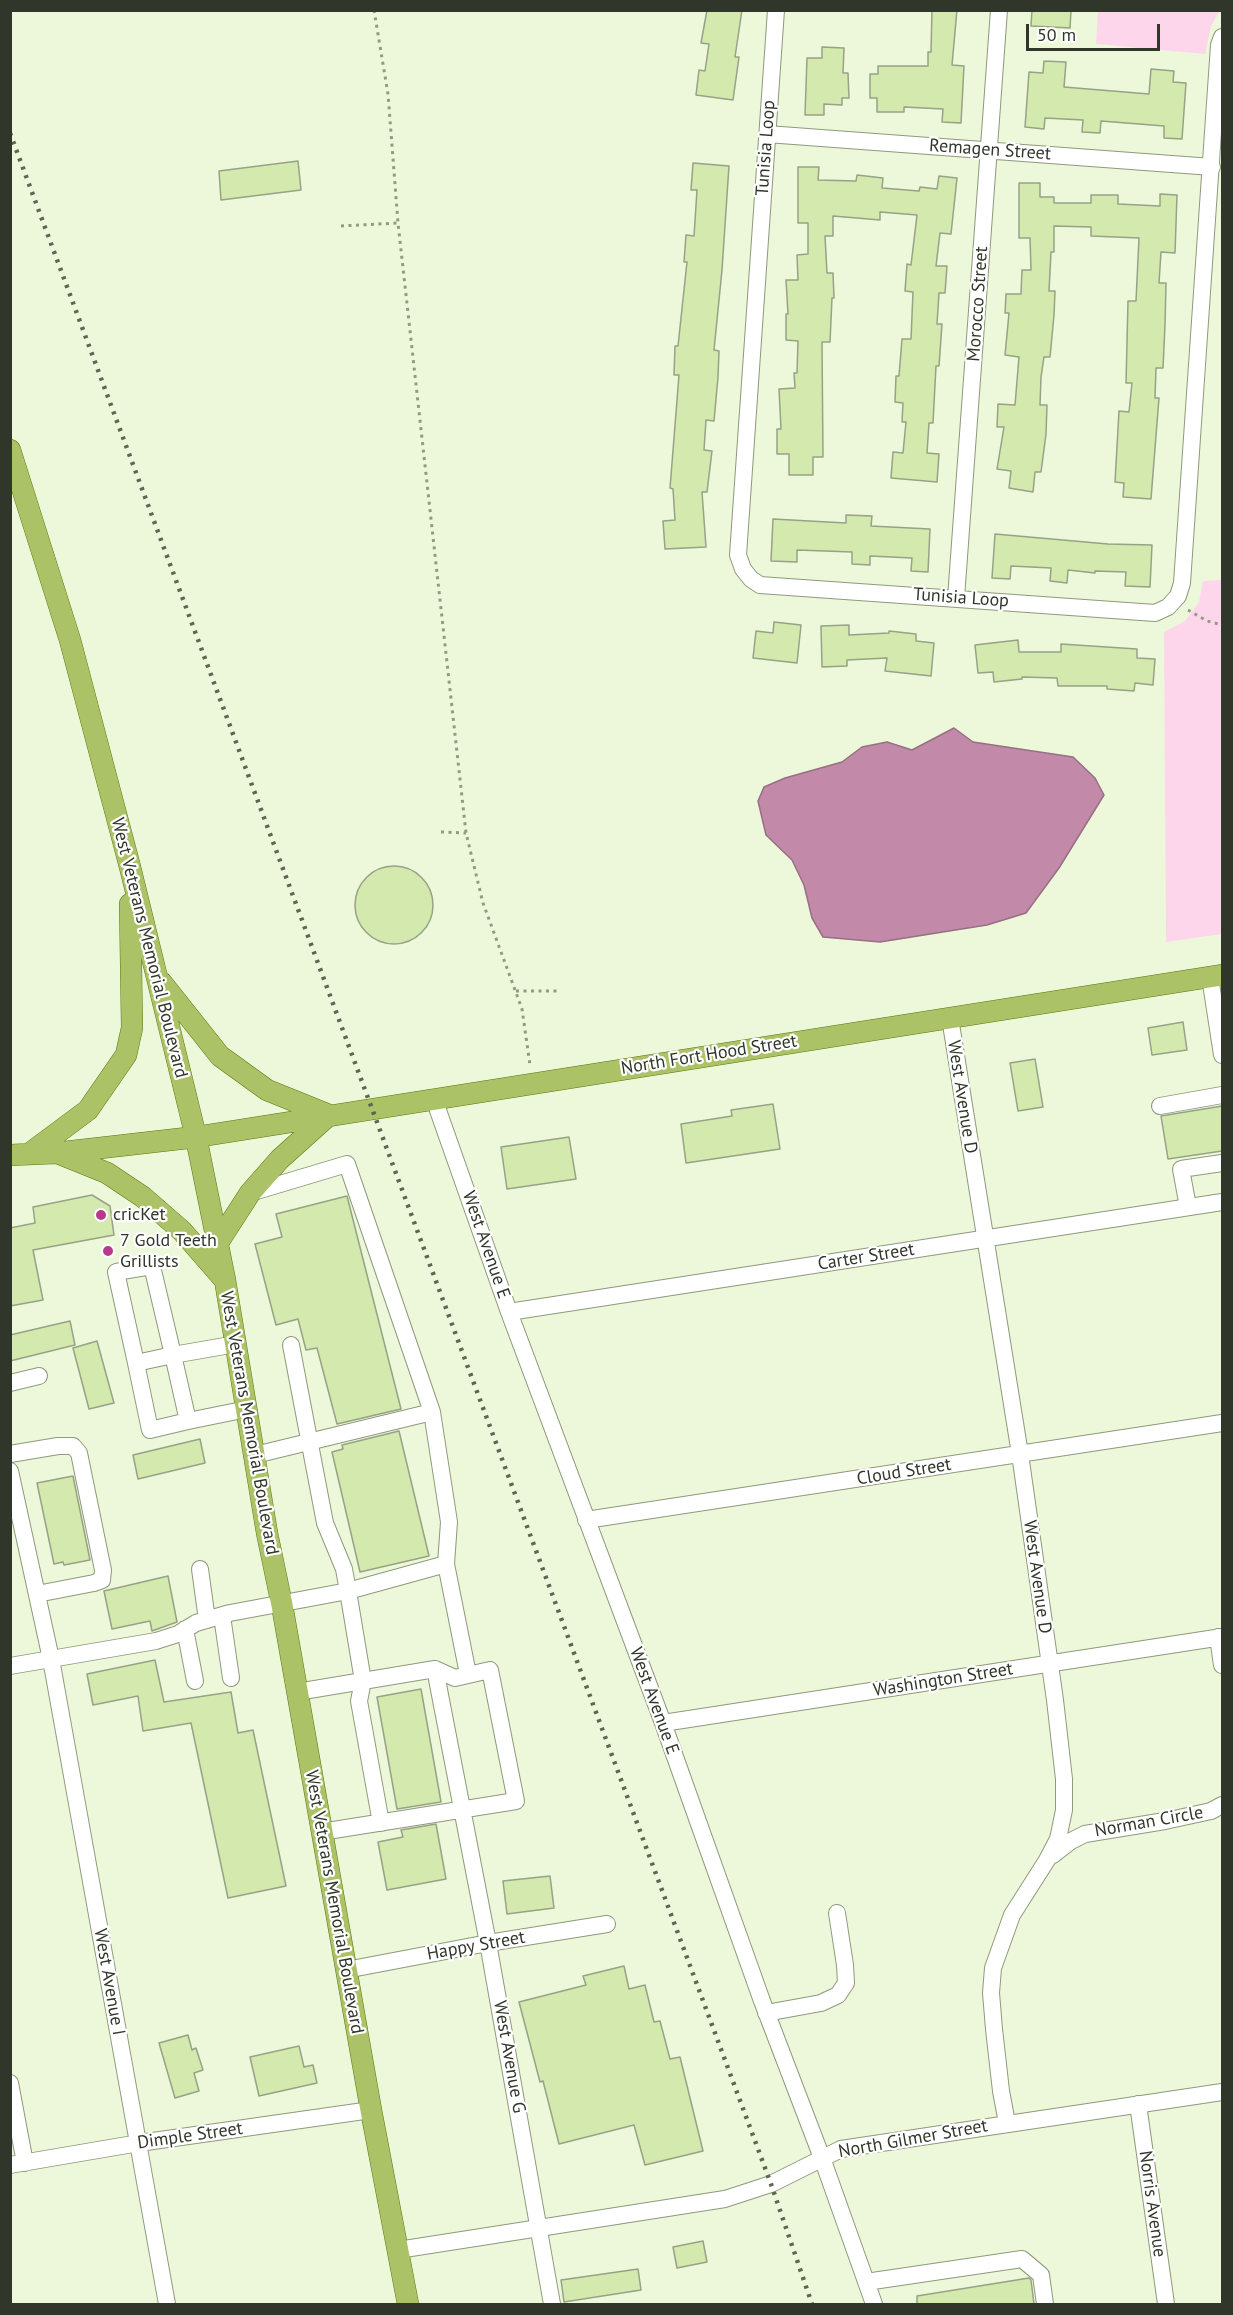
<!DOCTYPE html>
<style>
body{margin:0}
#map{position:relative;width:1233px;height:2315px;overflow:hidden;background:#edf8da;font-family:"PT Sans",sans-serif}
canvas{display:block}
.frame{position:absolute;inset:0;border:12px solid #31362a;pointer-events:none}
.scale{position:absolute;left:1026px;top:24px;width:134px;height:27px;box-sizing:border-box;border:3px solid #31362a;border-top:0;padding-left:8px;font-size:18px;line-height:21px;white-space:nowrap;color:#31362a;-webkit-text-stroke:4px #fff;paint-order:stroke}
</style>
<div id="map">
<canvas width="1233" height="2315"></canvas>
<div class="frame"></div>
<div class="scale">50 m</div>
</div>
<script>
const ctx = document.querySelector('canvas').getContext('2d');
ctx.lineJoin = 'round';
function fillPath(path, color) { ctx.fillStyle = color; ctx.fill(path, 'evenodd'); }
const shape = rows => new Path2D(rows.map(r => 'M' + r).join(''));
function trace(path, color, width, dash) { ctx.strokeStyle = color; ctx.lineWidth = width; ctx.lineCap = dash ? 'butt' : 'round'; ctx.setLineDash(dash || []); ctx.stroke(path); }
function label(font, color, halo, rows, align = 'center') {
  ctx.font = font + ' "PT Sans",sans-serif'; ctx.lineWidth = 4.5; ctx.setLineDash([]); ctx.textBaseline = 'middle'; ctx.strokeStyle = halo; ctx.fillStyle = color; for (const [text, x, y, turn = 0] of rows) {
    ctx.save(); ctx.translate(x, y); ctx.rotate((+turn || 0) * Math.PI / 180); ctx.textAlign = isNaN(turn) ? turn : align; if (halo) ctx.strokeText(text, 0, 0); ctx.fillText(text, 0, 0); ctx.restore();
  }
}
const green = shape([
 [1098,11,1098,10,1220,11,1211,26,1205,54,1096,44],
 [1222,580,1222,934,1166,942,1164,632,1185,621,1199,602,1203,581]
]);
const water = shape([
 [954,728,973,742,1073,757,1095,778,1104,795,1059,868,1026,913,987,925,880,942,823,937,812,918,804,885,792,860,766,835,758,801,764,787,785,778,842,762,862,747,887,742,912,750,954,728]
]);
const building = shape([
 [707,10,742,10,735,57,739,57,733,100,696,95,699,70,705,71,709,44,701,43,707,10],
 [932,10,957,10,952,65,964,66,961,123,942,122,943,109,904,107,904,112,877,112,877,98,870,98,870,74,878,74,878,66,928,66,928,52,931,52,932,10],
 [1032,10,1071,10,1070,28,1031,26,1032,10],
 [822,47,844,48,843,73,848,73,849,98,842,98,842,105,824,104,824,115,805,115,807,58,822,58,822,47],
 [1044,61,1066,62,1064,87,1149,94,1151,69,1174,71,1173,82,1186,83,1182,139,1164,138,1164,126,1101,121,1100,133,1082,132,1083,120,1045,118,1044,129,1025,127,1029,72,1043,73,1044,61],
 [298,161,301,190,221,200,219,171,298,161],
 [693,163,729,166,722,270,714,350,719,351,718,377,714,421,706,420,704,450,712,451,707,492,702,492,706,547,665,549,663,521,675,520,673,489,670,488,679,375,674,375,675,346,678,346,687,262,684,262,686,235,694,236,697,190,691,190,693,163],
 [798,167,819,167,818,180,856,181,857,175,883,178,882,188,919,191,920,187,937,189,939,176,957,178,951,234,940,233,936,266,947,266,945,293,939,293,937,324,942,324,939,366,936,366,933,423,929,423,927,453,939,454,937,482,891,478,893,452,903,453,906,422,902,422,903,403,895,402,896,376,899,376,902,339,911,339,913,292,905,291,907,264,911,265,917,215,880,212,880,220,833,216,833,236,825,236,827,273,833,273,834,298,832,298,830,342,822,342,823,457,813,457,813,475,789,475,789,454,777,454,777,429,781,429,779,389,795,388,794,373,797,373,798,341,786,340,786,314,788,314,786,280,798,280,797,255,808,254,808,223,798,223,798,167],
 [1019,183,1040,183,1040,197,1054,197,1054,203,1091,203,1091,195,1118,195,1118,204,1160,206,1160,194,1177,195,1175,253,1161,252,1159,283,1166,283,1165,325,1163,368,1156,368,1155,398,1159,398,1151,499,1123,497,1124,483,1115,482,1119,411,1129,412,1132,383,1126,383,1128,301,1136,301,1139,238,1091,236,1091,227,1054,226,1054,252,1051,252,1049,291,1055,291,1054,315,1050,357,1044,357,1041,377,1040,405,1047,405,1046,434,1041,472,1035,472,1033,492,1009,488,1011,471,997,469,1004,427,997,427,998,404,1015,405,1019,357,1005,355,1009,313,1005,313,1006,294,1021,294,1022,270,1031,270,1030,238,1019,238,1019,183],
 [846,515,872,516,871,526,930,529,928,572,911,571,912,558,870,556,870,565,852,564,852,552,797,550,797,562,771,561,773,519,846,523,846,515],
 [995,534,1108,544,1152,545,1150,587,1125,586,1126,572,1095,571,1095,573,1068,570,1067,583,1050,581,1051,568,1011,566,1010,579,992,578,995,534],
 [774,622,801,625,797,663,753,658,756,631,773,633,774,622],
 [849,625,849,635,889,633,889,631,916,634,916,641,934,643,931,676,885,671,887,658,847,660,847,666,822,667,821,626,849,625],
 [1018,640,1019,652,1061,652,1061,644,1137,649,1137,658,1155,659,1153,685,1135,683,1134,691,1107,689,1107,686,1058,686,1057,678,1022,677,1022,679,994,682,993,672,978,673,975,645,1018,640],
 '355 905a39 39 0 1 1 78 0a39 39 0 1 1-78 0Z',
 [1183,1022,1187,1050,1152,1055,1148,1028,1183,1022],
 [1035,1059,1043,1107,1018,1111,1010,1063,1035,1059],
 [773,1104,780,1149,686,1163,681,1124,732,1116,731,1110,773,1104],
 [1222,1106,1222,1151,1168,1159,1161,1116,1222,1106],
 [569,1137,576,1179,507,1189,501,1147,569,1137],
 [92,1195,110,1206,114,1235,33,1250,43,1300,10,1306,10,1228,35,1223,33,1207,92,1195],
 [347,1196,401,1409,337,1424,317,1348,306,1350,298,1319,276,1325,255,1244,282,1237,276,1214,347,1196],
 [70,1321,75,1345,10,1361,10,1335,70,1321],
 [97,1341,114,1403,89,1409,73,1348,97,1341],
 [399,1431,429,1556,360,1572,332,1452,343,1449,342,1445,399,1431],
 [200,1439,205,1463,138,1479,133,1455,200,1439],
 [73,1476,90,1560,64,1565,63,1562,54,1564,37,1483,73,1476],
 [168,1576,177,1622,152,1631,150,1621,112,1629,104,1591,168,1576],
 [155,1660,164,1702,231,1692,238,1733,253,1730,286,1886,228,1898,191,1723,143,1731,138,1696,93,1705,87,1674,155,1660],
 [421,1689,441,1802,397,1809,377,1697,421,1689],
 [436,1824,446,1879,387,1890,378,1842,403,1837,401,1830,436,1824],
 [550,1876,554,1908,507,1914,503,1881,550,1876],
 [624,1966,629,1989,645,1985,654,2022,660,2021,670,2059,680,2057,703,2151,645,2165,634,2125,559,2144,543,2081,540,2082,519,2002,586,1985,583,1976,624,1966],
 [188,2035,192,2050,196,2048,203,2070,194,2073,199,2091,175,2098,159,2043,188,2035],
 [299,2046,304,2067,313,2065,317,2083,259,2096,250,2057,299,2046],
 [703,2241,707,2262,677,2268,673,2247,703,2241],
 [638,2269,641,2290,564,2302,561,2280,638,2269],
 [1029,2278,1031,2280,1034,2304,917,2304,917,2296,1029,2278]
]);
const path = shape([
 [374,10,388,94,398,223,466,833,483,903,522,1009,530,1065],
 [341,226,398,223],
 [1188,610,1207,621,1222,625],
 [441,832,466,833],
 [516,991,558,991]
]);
const minor = shape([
 [776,10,738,555,743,569,751,579,760,585,1155,613,1168,607,1178,596,1182,583,1219,45,1222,37],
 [767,134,1212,167],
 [956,598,999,10],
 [1210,977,1222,1055],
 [950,1018,1020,1454,1055,1700,1064,1779,1064,1810,1058,1839,1047,1860,1012,1915,993,1968,991,1993,994,2029,1001,2091,1007,2123],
 [434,1099,509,1312,663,1723,762,2001,822,2158,874,2304],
 [1160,1106,1222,1095],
 [250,1193,347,1164,432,1412,255,1455],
 [1188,1207,1181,1169,1222,1163],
 [509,1312,1222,1202],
 [136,1363,116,1272,152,1266,173,1355,188,1421,150,1430,136,1363,173,1355,236,1344],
 [10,1383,39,1376],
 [432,1412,449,1522,446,1564,468,1674],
 [188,1421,247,1409],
 [10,1454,58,1446,73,1446,79,1453,103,1570,102,1580,94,1583,37,1594],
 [10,1471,51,1659,167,2304],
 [586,1520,1222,1423],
 [200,1569,207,1620],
 [222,1616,231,1678],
 [185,1629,195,1681],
 [1218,1637,1222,1665],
 [10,1666,156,1641,178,1634,196,1623,230,1613,348,1591,344,1569,325,1523,291,1345],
 [435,1669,488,1943,552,2304],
 [297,1692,435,1669,455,1678,490,1670,516,1801,321,1832],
 [663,1723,1222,1637],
 [381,1823,359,1701,363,1681,348,1591,446,1564],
 [1053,1855,1071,1841,1085,1834,1165,1821,1211,1811,1222,1805],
 [346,1970,488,1943,607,1924],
 [766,2013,821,2003,838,1995,846,1983,845,1965,837,1913],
 [10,2083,25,2163],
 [1138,2104,1166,2304],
 [10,2165,139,2143,371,2110],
 [398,2250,725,2199,771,2184,841,2149,1222,2092],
 [866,2282,1022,2259,1041,2275,1045,2304]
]);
const major = shape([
 [10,450,70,640,130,867,196,1137,225,1280,267,1533,282,1605,371,2110,408,2304],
 [162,983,220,1056,267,1090,329,1115],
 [29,1154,88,1110,126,1055,132,1028,130,904],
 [60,1154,107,1173,143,1197,182,1231,223,1278],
 [10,1155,56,1153,196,1137,1222,975],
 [217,1244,250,1193,280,1159,329,1115]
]);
const rail = shape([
 [10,133,771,2184,812,2304]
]);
const markers = [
 [101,1215,6,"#b6398a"],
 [108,1251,6,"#b6398a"]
];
const streetNames = [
 ["Tunisia Loop",766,148,-86],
 ["Remagen Street",990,150,4],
 ["Morocco Street",978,304,-86],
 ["Tunisia Loop",961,598,4],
 ["West Veterans Memorial Boulevard",149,948,76],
 ["North Fort Hood Street",709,1055,-9],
 ["West Avenue D",962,1097,81],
 ["West Avenue E",486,1245,71],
 ["Carter Street",866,1257,-9],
 ["West Veterans Memorial Boulevard",249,1423,80],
 ["Cloud Street",904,1472,-9],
 ["West Avenue D",1037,1577,82],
 ["Washington Street",943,1680,-9],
 ["West Avenue E",654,1701,70],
 ["Norman Circle",1149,1822,-10],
 ["West Veterans Memorial Boulevard",334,1902,80],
 ["Happy Street",476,1946,-10],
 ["West Avenue I",109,1982,80],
 ["West Avenue G",509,2057,80],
 ["Dimple Street",190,2136,-8],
 ["North Gilmer Street",913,2139,-10],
 ["Norris Avenue",1152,2204,82]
];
const poiNames = [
 ["cricKet",113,1215],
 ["7 Gold Teeth",120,1241],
 ["Grillists",120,1262]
];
fillPath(green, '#fdd6eb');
fillPath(water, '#c289a9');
trace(water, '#967083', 1.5);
fillPath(building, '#d3e9ae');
trace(building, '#97a286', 1.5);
trace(minor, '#8e997d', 18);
trace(major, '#5d760f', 22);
trace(path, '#929a85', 3, [3, 4.5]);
trace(minor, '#fff', 16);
trace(major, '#acc266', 21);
trace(rail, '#5e6554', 4.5, [3, 6]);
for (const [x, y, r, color] of markers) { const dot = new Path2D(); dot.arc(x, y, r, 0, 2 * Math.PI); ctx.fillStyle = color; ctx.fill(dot); trace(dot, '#fff', 2); }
label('18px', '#31362a', '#fff', streetNames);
label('18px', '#31362a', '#fff', poiNames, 'left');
</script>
